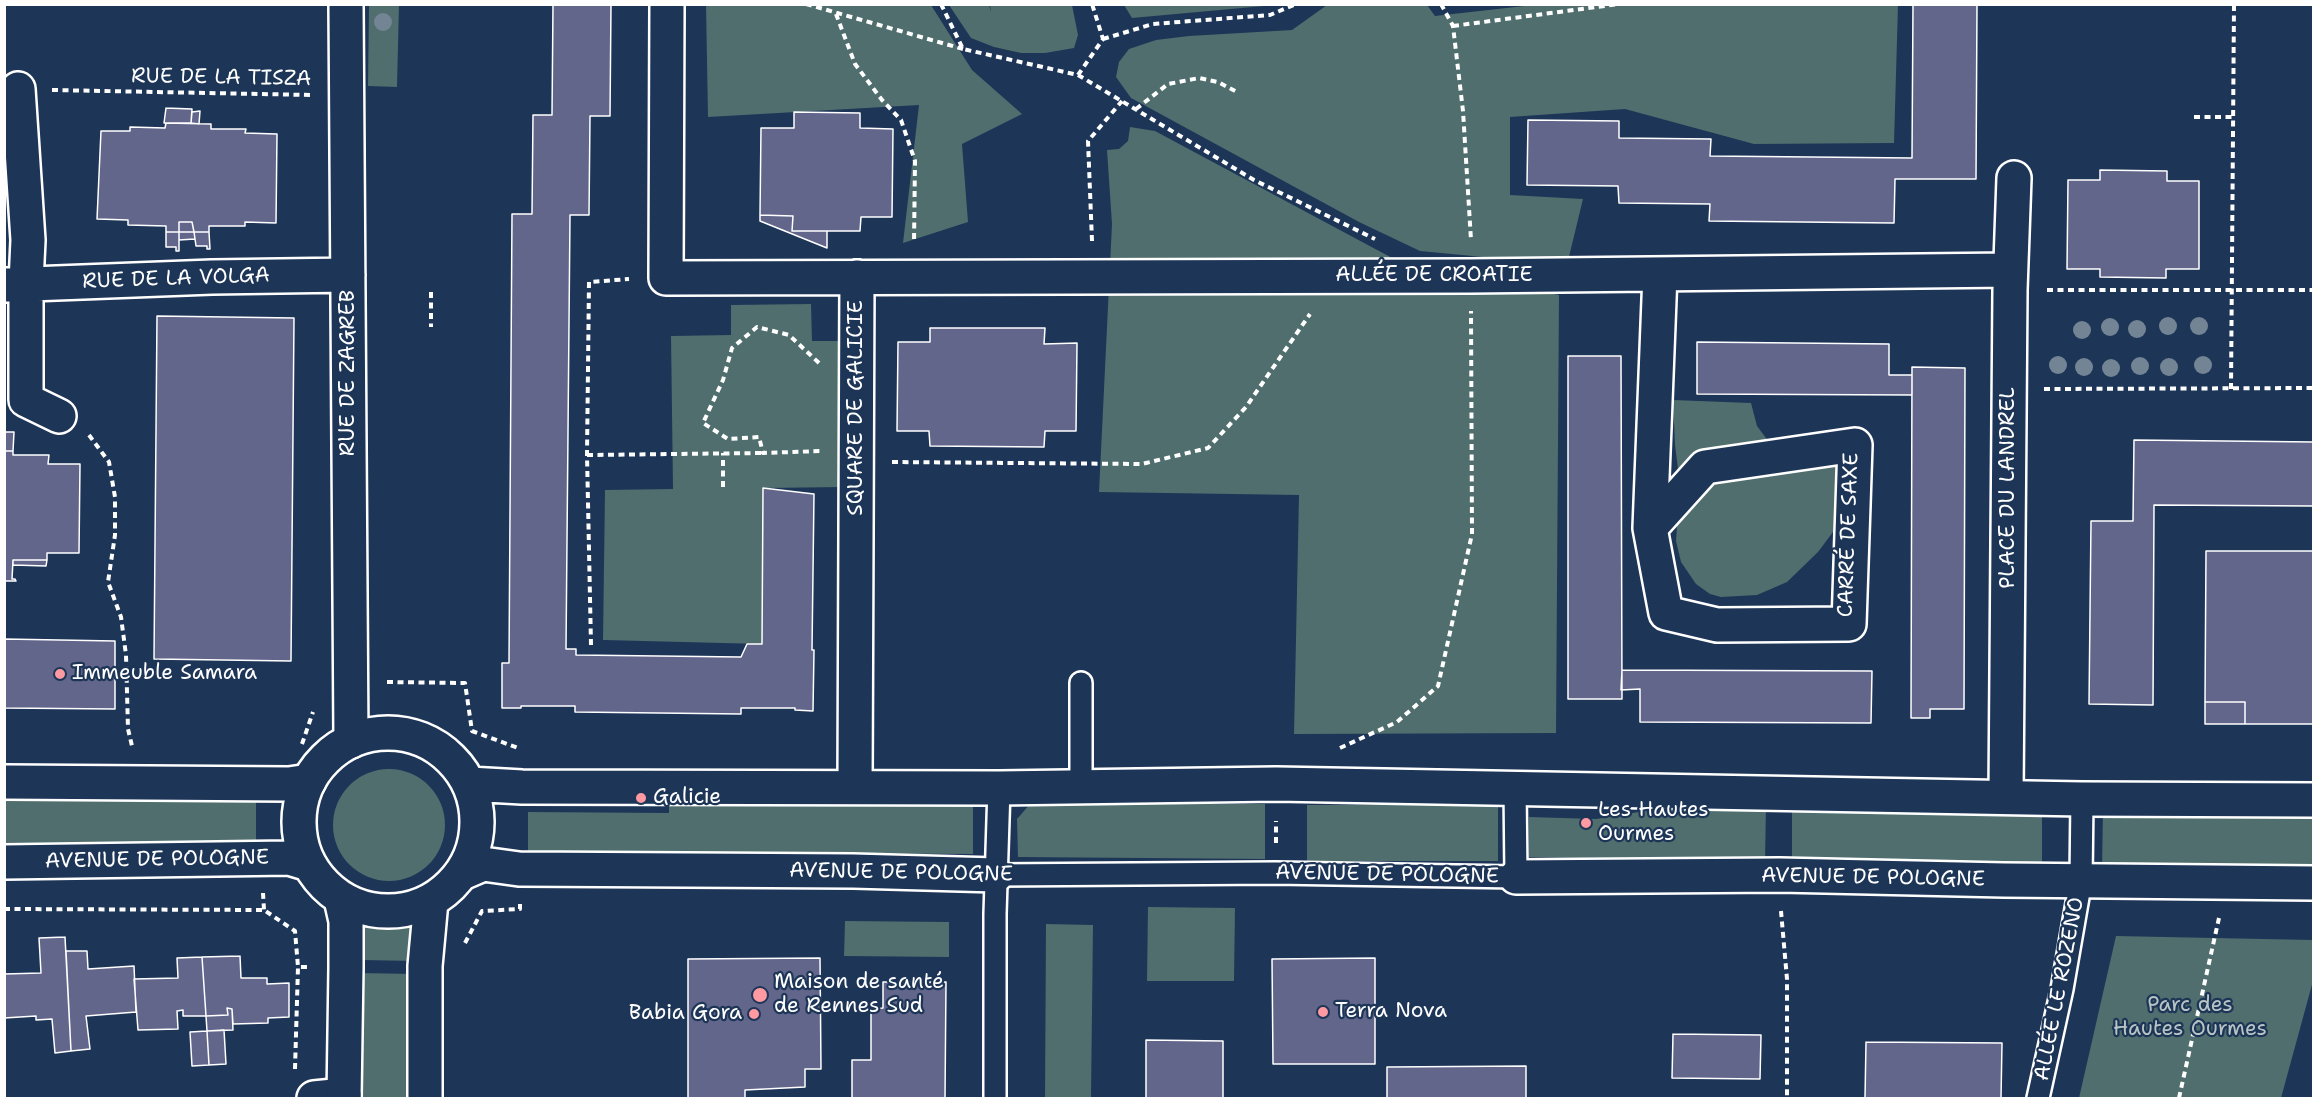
<!DOCTYPE html>
<meta charset="utf-8">
<style>
body{margin:0}
#map{position:relative;width:2318px;height:1103px;overflow:hidden;background:#1d3557;font-family:"Shantell Sans",sans-serif}
canvas{display:block}
.frame{position:absolute;inset:0;border:6px solid #fff;pointer-events:none}
</style>
<div id="map">
<canvas width="2318" height="1103"></canvas>
<div class="frame"></div>
</div>
<script>
const ctx = document.querySelector('canvas').getContext('2d');
ctx.lineJoin = 'round';
function fillPath(path, color) { ctx.fillStyle = color; ctx.fill(path, 'evenodd'); }
const shape = rows => new Path2D(rows.map(r => 'M' + r).join(''));
function trace(path, color, width, dash) { ctx.strokeStyle = color; ctx.lineWidth = width; ctx.lineCap = dash ? 'butt' : 'round'; ctx.setLineDash(dash || []); ctx.stroke(path); }
function label(font, color, halo, rows, align = 'center') {
  ctx.font = font + ' "Shantell Sans",sans-serif'; ctx.lineWidth = 4.5; ctx.setLineDash([]); ctx.textBaseline = 'middle'; ctx.strokeStyle = halo; ctx.fillStyle = color; for (const [text, x, y, turn = 0] of rows) {
    ctx.save(); ctx.translate(x, y); ctx.rotate((+turn || 0) * Math.PI / 180); ctx.textAlign = isNaN(turn) ? turn : align; if (halo) ctx.strokeText(text, 0, 0); ctx.fillText(text, 0, 0); ctx.restore();
  }
}
const green = shape([
 [1542,4,1898,5,1894,143,1754,144,1625,109,1510,117,1510,195,1583,199,1567,265,1420,251,1359,222,1131,98,1116,77,1119,62,1129,49,1156,40,1189,36,1292,30,1327,5,1427,5,1435,16],
 [369,5,399,5,397,87,368,86],
 [706,5,931,5,972,70,1022,114,962,144,968,222,903,243,919,105,708,117],
 [949,5,989,5,991,12,990,5,1072,5,1078,35,1074,48,1045,53,1021,53,994,47,971,38],
 [1124,5,1275,5,1132,18],
 [1130,127,1155,131,1394,259,1559,295,1556,733,1294,734,1299,495,1099,492,1112,224,1107,150,1119,149,1128,141],
 [811,304,812,341,842,341,844,487,763,488,762,644,603,640,605,490,673,489,671,336,731,335,731,305],
 [1673,400,1751,403,1757,426,1775,450,1843,464,1851,508,1818,552,1787,582,1757,595,1721,597,1710,594,1696,584,1681,562,1676,541,1677,526,1683,509,1675,445],
 '333 825a56 56 0 1 1 112 0a56 56 0 1 1-112 0Z',
 [5,795,256,799,256,846,5,851],
 [669,798,973,799,973,854,528,852,528,812,669,813],
 [1031,803,1265,804,1265,859,1018,857,1017,819],
 [1498,804,1498,861,1307,861,1307,805],
 [1681,805,1766,806,1765,863,1529,857,1529,817,1596,819],
 [1792,805,2042,807,2042,865,1792,862],
 [2103,809,2313,810,2313,867,2102,868],
 [1148,907,1235,908,1234,981,1147,981],
 [845,921,949,922,949,957,844,956],
 [1046,924,1093,925,1091,1098,1045,1098],
 [360,925,416,926,416,961,360,960],
 [2116,936,2313,940,2313,981,2281,1098,2079,1098],
 [358,973,415,974,415,1098,358,1098]
]);
const building = shape([
 [553,4,611,4,610,116,590,116,589,215,570,215,566,649,576,649,576,655,741,657,747,644,762,644,763,488,814,494,812,650,814,650,813,711,795,710,795,708,741,708,741,714,575,712,575,706,521,706,521,708,502,708,502,663,509,663,512,214,532,214,533,115,552,115,553,4],
 [1913,4,1977,4,1976,179,1895,179,1894,223,1709,221,1710,204,1619,203,1618,186,1527,185,1528,120,1619,121,1619,138,1711,139,1710,156,1912,158,1913,4],
 [166,108,192,109,191,123,164,123,166,108],
 [200,111,199,124,191,123,192,112,200,111],
 [794,112,860,113,860,128,893,129,892,217,861,217,860,231,792,231,793,216,760,215,761,128,794,128,794,112],
 [166,123,211,124,211,129,246,129,245,133,277,134,276,223,245,222,245,226,209,226,209,232,194,232,192,222,179,222,179,232,166,232,166,226,128,225,128,220,97,219,101,131,130,131,130,127,165,128,166,123],
 [2100,170,2167,171,2167,181,2199,181,2199,269,2166,269,2166,278,2100,277,2100,269,2067,269,2068,180,2100,180,2100,170],
 [760,215,793,216,792,231,827,231,827,248,760,221,760,215],
 [179,222,192,222,194,232,179,232,179,222],
 [166,232,179,232,179,251,176,251,176,247,166,247,166,232],
 [179,232,194,232,195,239,179,240,179,232],
 [194,232,209,232,210,249,207,249,207,246,196,246,194,232],
 [157,316,294,318,291,661,154,659,157,316],
 [930,328,1045,328,1044,344,1077,343,1076,431,1045,431,1044,447,930,446,929,431,897,431,898,342,930,342,930,328],
 [1697,342,1889,344,1889,375,1912,375,1912,395,1697,394,1697,342],
 [1568,356,1621,356,1622,699,1568,699,1568,356],
 [1912,367,1965,368,1964,709,1930,709,1930,718,1911,718,1912,367],
 [4,432,14,432,13,451,4,451,4,432],
 [2134,440,2314,442,2314,506,2154,505,2153,705,2089,704,2091,521,2133,521,2134,440],
 [4,451,13,451,13,455,49,455,48,464,80,464,79,553,47,553,47,560,13,560,12,579,15,579,16,581,4,581,4,451],
 [2206,551,2314,551,2314,724,2245,724,2245,702,2205,702,2206,551],
 [13,560,47,560,46,566,13,565,13,560],
 [4,639,115,641,115,709,4,708,4,639],
 [1622,670,1872,671,1871,723,1640,722,1640,689,1621,690,1622,670],
 [2205,702,2245,702,2245,724,2205,724,2205,702],
 [65,937,71,1051,55,1053,52,1019,36,1020,36,1016,4,1018,4,974,41,973,39,938,65,937],
 [66,951,87,951,88,969,134,966,136,1012,86,1016,90,1049,71,1051,66,951],
 [240,956,241,978,267,978,267,984,289,983,289,1017,268,1018,268,1023,233,1024,232,1009,227,1008,228,1015,206,1016,202,957,240,956],
 [202,957,206,1016,183,1016,183,1010,177,1011,178,1029,138,1030,134,979,178,978,177,958,202,957],
 [820,958,821,1069,805,1069,805,1087,745,1090,745,1098,688,1098,688,959,820,958],
 [1375,958,1375,1064,1273,1064,1272,959,1375,958],
 [883,982,946,982,945,1098,852,1098,852,1060,871,1060,871,1009,883,1008,883,982],
 [227,1008,232,1009,233,1030,207,1031,206,1016,228,1015,227,1008],
 [224,1030,226,1064,209,1065,207,1031,224,1030],
 [207,1031,209,1065,192,1066,190,1032,207,1031],
 [1673,1034,1761,1035,1760,1079,1672,1078,1673,1034],
 [1146,1040,1223,1041,1223,1098,1146,1098,1146,1040],
 [1866,1042,2002,1043,2001,1098,1865,1098,1866,1042],
 [1526,1066,1526,1098,1387,1098,1387,1067,1526,1066]
]);
const path = shape([
 [806,4,963,49],
 [941,4,963,49,1078,75,1254,180,1375,239],
 [1441,4,1453,26,1463,111,1471,240],
 [836,14,855,64,882,100,901,120,915,161,914,243],
 [1453,26,1619,4],
 [1103,39,1153,24,1270,15,1296,4],
 [1078,75,1103,39,1092,4],
 [52,90,312,95],
 [1136,109,1168,84,1199,78,1218,82,1237,92],
 [2194,117,2234,117],
 [1092,241,1088,141,1122,101],
 [2047,290,2314,290],
 [431,292,431,327],
 [819,363,789,335,757,327,732,348,723,380,703,423,728,439,759,437,763,453,821,451],
 [2044,389,2314,388],
 [2231,389,2234,4],
 [89,435,109,462,115,497,115,535,108,582,121,617,126,655,128,729,132,746],
 [587,455,763,453],
 [892,462,1142,464,1208,448,1246,407,1310,314],
 [723,487,723,453],
 [591,645,587,455,589,282,629,279],
 [387,682,465,683,472,731,518,748],
 [302,744,313,712],
 [1340,748,1397,722,1438,686,1472,534,1471,311],
 [1276,843,1276,821],
 [263,893,264,910],
 [4,909,264,910,295,931,298,967],
 [1781,911,1787,979,1787,1098],
 [465,943,482,911,520,909,520,904],
 [295,1069,298,967,311,967],
 [2179,1098,2219,918]
]);
const lane = shape([
 [1081,787,1081,683],
 [996,875,1275,873,1516,877,1515,787],
 [995,1098,995,914,999,788],
 [2038,1098,2062,989,2081,880,2082,799]
]);
const street = shape([
 [346,4,351,741],
 [667,4,666,278,1470,276,2010,270],
 [18,89,28,240,26,283,26,400,59,416],
 [5,285,212,277,348,275],
 [1650,528,1705,467,1855,445,1849,624,1717,625,1666,613,1650,528,1660,274],
 [4,782,289,784,309,781],
 [855,787,857,277],
 [2006,797,2010,290,2014,178],
 [462,873,483,864,519,869,853,871,996,875],
 [1516,877,1780,875,2004,880,2314,883],
 [314,1098,344,1095]
]);
const secondary = shape([
 '299 822a89 89 0 1 1 178 0a89 89 0 1 1-178 0Z',
 [469,784,522,787,999,788,1276,784,2082,799,2314,800],
 [4,862,289,858,309,864],
 [341,899,346,921,346,967,344,1098],
 [425,1098,425,966,431,901]
]);
const trees = [
 [383,22],
 [2168,326],
 [2199,326],
 [2110,327],
 [2137,329],
 [2082,330],
 [2058,365],
 [2203,365],
 [2140,366],
 [2084,367],
 [2169,367],
 [2111,368]
];
const markers = [
 [60,674,6,"#ff9aa2"],
 [641,798,6,"#ff9aa2"],
 [1586,823,6,"#ff9aa2"],
 [760,995,8,"#ff9aa2"],
 [1323,1012,6,"#ff9aa2"],
 [754,1014,6,"#ff9aa2"]
];
const streetNames = [
 ["RUE DE LA TISZA",221,78,1],
 ["ALLÉE DE CROATIE",1434,276],
 ["RUE DE LA VOLGA",176,279,-2],
 ["RUE DE ZAGREB",349,373,-90],
 ["SQUARE DE GALICIE",857,408,-90],
 ["PLACE DU LANDREL",2009,488,-90],
 ["CARRÉ DE SAXE",1849,535,-88],
 ["AVENUE DE POLOGNE",157,860,-1],
 ["AVENUE DE POLOGNE",901,873,1],
 ["AVENUE DE POLOGNE",1387,875,1],
 ["AVENUE DE POLOGNE",1873,878,1],
 ["ALLÉE LE ROZENO",2060,989,-79]
];
const poiNames = [
 ["Immeuble Samara",72,674],
 ["Galicie",653,798],
 ["Les Hautes",1598,811],
 ["Ourmes",1598,835],
 ["Maison de santé",774,983],
 ["de Rennes Sud",774,1007],
 ["Terra Nova",1335,1012],
 ["Babia Gora",742,1014,"right"]
];
const parkNames = [
 ["Parc des",2190,1006],
 ["Hautes Ourmes",2190,1030]
];
fillPath(green, '#4f6e6d');
fillPath(building, '#62668b');
trace(building, '#fff', 1.5);
trace(lane, '#fff', 26);
trace(street, '#fff', 38);
trace(secondary, '#fff', 38);
trace(path, '#fff', 4, [6, 4.5]);
trace(lane, '#1d3557', 21);
trace(street, '#1d3557', 33);
trace(secondary, '#1d3557', 33);
ctx.fillStyle = '#738494';
for (const [x, y] of trees) { ctx.beginPath(); ctx.arc(x, y, 9, 0, 2 * Math.PI); ctx.fill(); }
for (const [x, y, r, color] of markers) { const dot = new Path2D(); dot.arc(x, y, r, 0, 2 * Math.PI); ctx.fillStyle = color; ctx.fill(dot); trace(dot, '#1d3557', 2); }
label('21px', '#fff', '#1d3557', streetNames);
label('21px', '#fff', '#1d3557', poiNames, 'left');
label('21px', '#b9c5c5', '#1d3557', parkNames);
</script>
